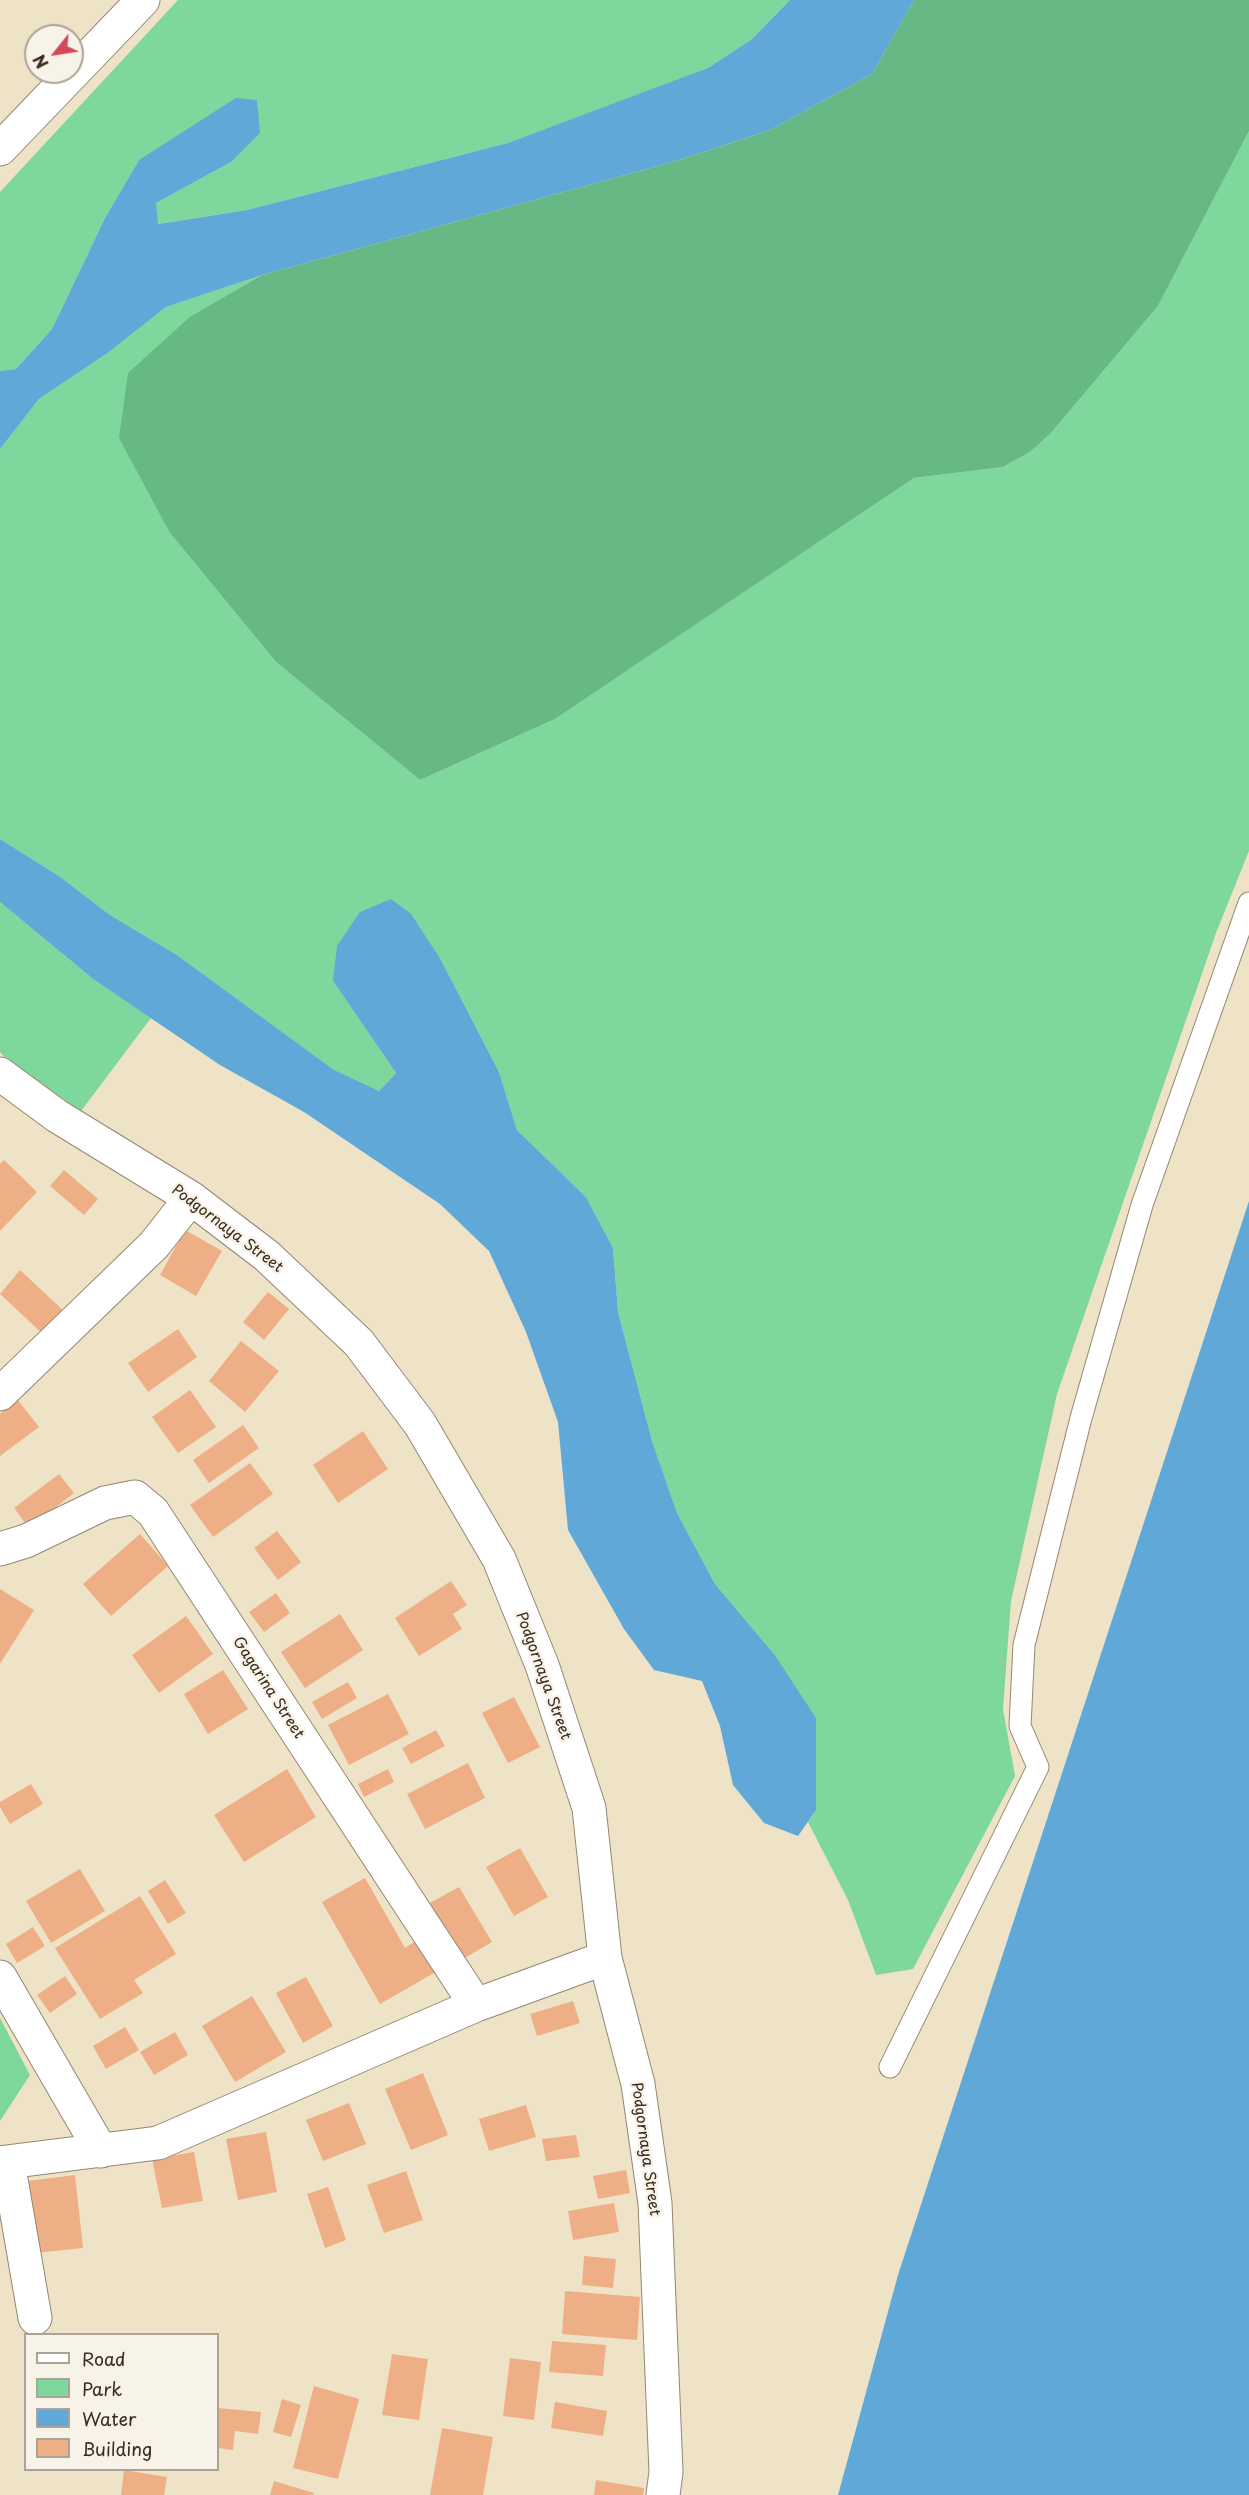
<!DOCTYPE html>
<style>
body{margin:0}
#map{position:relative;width:1249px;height:2495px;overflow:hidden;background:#eee3c6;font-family:"Playpen Sans",sans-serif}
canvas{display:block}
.legend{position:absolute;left:24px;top:2333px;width:195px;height:138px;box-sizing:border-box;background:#f7f3e8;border:2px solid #aca397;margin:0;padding:8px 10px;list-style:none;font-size:18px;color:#3b2a1e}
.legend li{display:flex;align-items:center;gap:12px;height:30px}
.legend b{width:30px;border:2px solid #aca397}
.north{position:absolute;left:24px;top:24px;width:60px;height:60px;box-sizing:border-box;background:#f7f3e8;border:2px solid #aca397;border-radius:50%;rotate:240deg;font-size:16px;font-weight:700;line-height:24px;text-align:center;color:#3b2a1e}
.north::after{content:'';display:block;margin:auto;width:21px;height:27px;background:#d1495b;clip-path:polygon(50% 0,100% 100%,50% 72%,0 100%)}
</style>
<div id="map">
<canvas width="1249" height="2495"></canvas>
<ul class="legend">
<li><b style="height:8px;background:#fff"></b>Road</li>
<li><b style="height:16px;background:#7ed79c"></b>Park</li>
<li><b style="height:16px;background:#60a8d7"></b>Water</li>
<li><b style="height:16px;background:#eeaf87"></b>Building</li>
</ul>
<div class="north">N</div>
</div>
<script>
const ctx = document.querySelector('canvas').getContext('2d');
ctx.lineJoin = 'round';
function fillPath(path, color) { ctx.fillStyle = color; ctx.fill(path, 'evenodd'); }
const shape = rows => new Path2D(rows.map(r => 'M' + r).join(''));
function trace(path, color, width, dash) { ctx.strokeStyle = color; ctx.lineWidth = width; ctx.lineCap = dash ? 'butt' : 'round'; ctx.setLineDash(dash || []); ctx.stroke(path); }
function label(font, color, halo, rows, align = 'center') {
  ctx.font = font + ' "Playpen Sans",sans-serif'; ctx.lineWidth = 5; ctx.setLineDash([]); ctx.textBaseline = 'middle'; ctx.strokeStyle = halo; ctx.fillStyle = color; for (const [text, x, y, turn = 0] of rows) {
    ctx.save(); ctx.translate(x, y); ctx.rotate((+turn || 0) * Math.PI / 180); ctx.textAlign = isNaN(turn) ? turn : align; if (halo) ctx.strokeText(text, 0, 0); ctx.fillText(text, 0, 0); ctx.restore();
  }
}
const green = shape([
 [178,0,790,0,752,39,708,68,647,92,508,143,247,210,157,224,156,203,231,162,139,160,105,218,52,329,16,369,0,371,0,192],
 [1249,131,1249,851,1216,933,1057,1394,1011,1601,1003,1709,1015,1776,913,1969,876,1975,848,1900,808,1822,816,1810,774,1654,715,1584,677,1513,652,1441,618,1312,613,1248,586,1197,517,1130,499,1072,441,960,333,981,396,1073,379,1091,335,1071,177,955,110,915,59,876,0,839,0,449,39,399,109,352,166,307,262,275,191,316,170,533,276,662,420,780,555,719,914,478,1003,467,1030,452,1051,433,1158,306],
 [0,902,93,979,151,1018,81,1111,8,1061,0,1052],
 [0,2018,30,2075,0,2121]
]);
const forest = shape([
 [914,0,1249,0,1249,131,1158,306,1051,433,1030,452,1003,467,914,478,555,719,420,780,276,662,170,533,119,438,128,373,191,316,262,275,676,161,770,130,872,74]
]);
const water = shape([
 [790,0,914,0,872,74,770,130,676,161,262,275,166,307,109,352,39,399,0,449,0,371,16,369,52,329,105,218,139,160,236,98,257,100,260,133,231,162,156,203,158,224,247,210,508,143,708,68,752,39],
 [0,839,59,876,110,915,177,955,334,1070,379,1091,396,1073,333,981,337,946,360,912,391,899,411,914,441,960,499,1072,517,1130,586,1197,613,1248,618,1312,652,1441,677,1513,715,1584,774,1654,816,1718,816,1810,798,1836,764,1823,733,1785,720,1726,702,1681,654,1670,624,1629,568,1530,558,1422,526,1332,489,1251,440,1204,304,1112,220,1065,93,979,0,902],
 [1249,1201,1249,2495,838,2495,898,2275]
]);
const building = shape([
 [4,1160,37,1192,0,1231,0,1164],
 [64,1170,98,1199,84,1215,50,1186],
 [185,1230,222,1251,196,1296,160,1275],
 [20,1270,65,1312,44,1335,0,1294],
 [268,1292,289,1309,264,1340,243,1322],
 [178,1329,197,1357,148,1392,128,1363],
 [241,1341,279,1371,245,1412,209,1381],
 [190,1390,216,1427,178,1453,152,1417],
 [18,1400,39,1427,0,1456,0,1414],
 [243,1425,259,1448,209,1483,193,1460],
 [363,1431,388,1469,338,1503,313,1465],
 [250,1463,273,1494,213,1537,190,1505],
 [59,1474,74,1493,29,1528,14,1508],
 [277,1531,301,1562,278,1580,254,1548],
 [140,1534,168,1566,111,1616,83,1584],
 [451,1581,467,1605,453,1614,462,1629,419,1656,395,1618],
 [0,1589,34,1610,0,1664],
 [276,1593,290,1613,264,1632,249,1612],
 [340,1614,363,1650,305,1688,281,1652],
 [186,1616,213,1654,159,1693,132,1655],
 [223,1670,248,1709,208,1734,184,1694],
 [348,1682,357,1698,322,1719,312,1702],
 [388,1694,409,1734,349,1765,328,1725],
 [514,1697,540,1747,508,1763,482,1713],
 [436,1730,445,1746,411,1764,402,1748],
 [468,1763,485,1798,425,1829,407,1794],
 [287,1769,316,1817,244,1862,214,1815],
 [388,1769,394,1782,364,1797,358,1784],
 [31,1784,43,1804,10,1824,0,1807,0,1802],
 [520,1848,548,1897,514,1916,486,1867],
 [80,1869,105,1911,51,1943,26,1901],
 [365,1878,405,1948,422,1937,441,1969,380,2004,322,1902],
 [165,1880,186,1913,168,1924,148,1891],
 [459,1887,492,1942,463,1959,430,1903],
 [140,1896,176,1954,134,1980,143,1993,100,2019,55,1948],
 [33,1927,45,1946,17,1963,6,1944],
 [65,1976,77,1994,50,2013,37,1995],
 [306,1977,333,2026,303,2043,276,1993],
 [252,1996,286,2052,235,2082,202,2026],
 [573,2001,580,2023,537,2036,530,2014],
 [125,2027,139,2050,106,2069,93,2046],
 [175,2032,188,2055,154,2075,140,2052],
 [423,2073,448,2135,411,2150,385,2089],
 [349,2103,366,2144,323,2161,306,2120],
 [526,2105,536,2137,489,2151,479,2119],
 [266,2132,277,2192,238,2200,226,2139],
 [576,2135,580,2157,546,2161,542,2139],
 [194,2152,203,2201,162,2208,152,2159],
 [626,2170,630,2193,598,2199,593,2176],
 [406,2171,423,2220,384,2233,367,2185],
 [75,2175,83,2248,35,2253,27,2181],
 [328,2187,346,2240,325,2248,307,2194],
 [614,2203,619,2232,573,2240,568,2211],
 [584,2256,616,2259,613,2288,582,2285],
 [565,2291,640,2297,637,2340,562,2334],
 [552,2341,606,2345,603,2376,549,2372],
 [392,2354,428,2359,419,2420,382,2415],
 [510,2358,541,2362,534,2420,503,2416],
 [314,2386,359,2399,338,2479,293,2468],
 [282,2399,301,2405,291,2437,273,2432],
 [555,2402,607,2411,603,2436,551,2428],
 [218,2408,261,2412,258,2434,235,2431,233,2450,218,2448],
 [442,2428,493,2437,483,2495,430,2495],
 [124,2470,167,2477,164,2495,121,2495],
 [596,2480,644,2488,643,2495,594,2495],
 [274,2481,314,2493,313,2495,270,2495]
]);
const service = shape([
 [890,2067,1038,1767,1020,1726,1024,1645,1081,1418,1142,1205,1249,903]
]);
const minor = shape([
 [0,149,143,0],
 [0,1074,57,1116,191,1198,267,1256,359,1343,420,1424,499,1559,542,1665,589,1808,605,1958,638,2084,655,2203,666,2472,663,2495],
 [0,1394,154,1245,191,1198],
 [0,1549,26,1541,105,1503,135,1497,153,1512,476,2005],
 [0,1977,101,2151],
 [8,2162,35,2318],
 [0,2163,158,2143,476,2005,605,1958]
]);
const streetNames = [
 ["Podgornaya Street",227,1229,37],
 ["Podgornaya Street",543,1676,70],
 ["Gagarina Street",268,1688,57],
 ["Podgornaya Street",645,2149,82]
];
fillPath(green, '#7ed79c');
fillPath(forest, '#66b884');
fillPath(water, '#60a8d7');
fillPath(building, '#eeaf87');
trace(service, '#948672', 23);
trace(minor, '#948672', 35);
trace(service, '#fff', 21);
trace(minor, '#fff', 33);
label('15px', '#3b2a1e', '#f7f3e8', streetNames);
</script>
